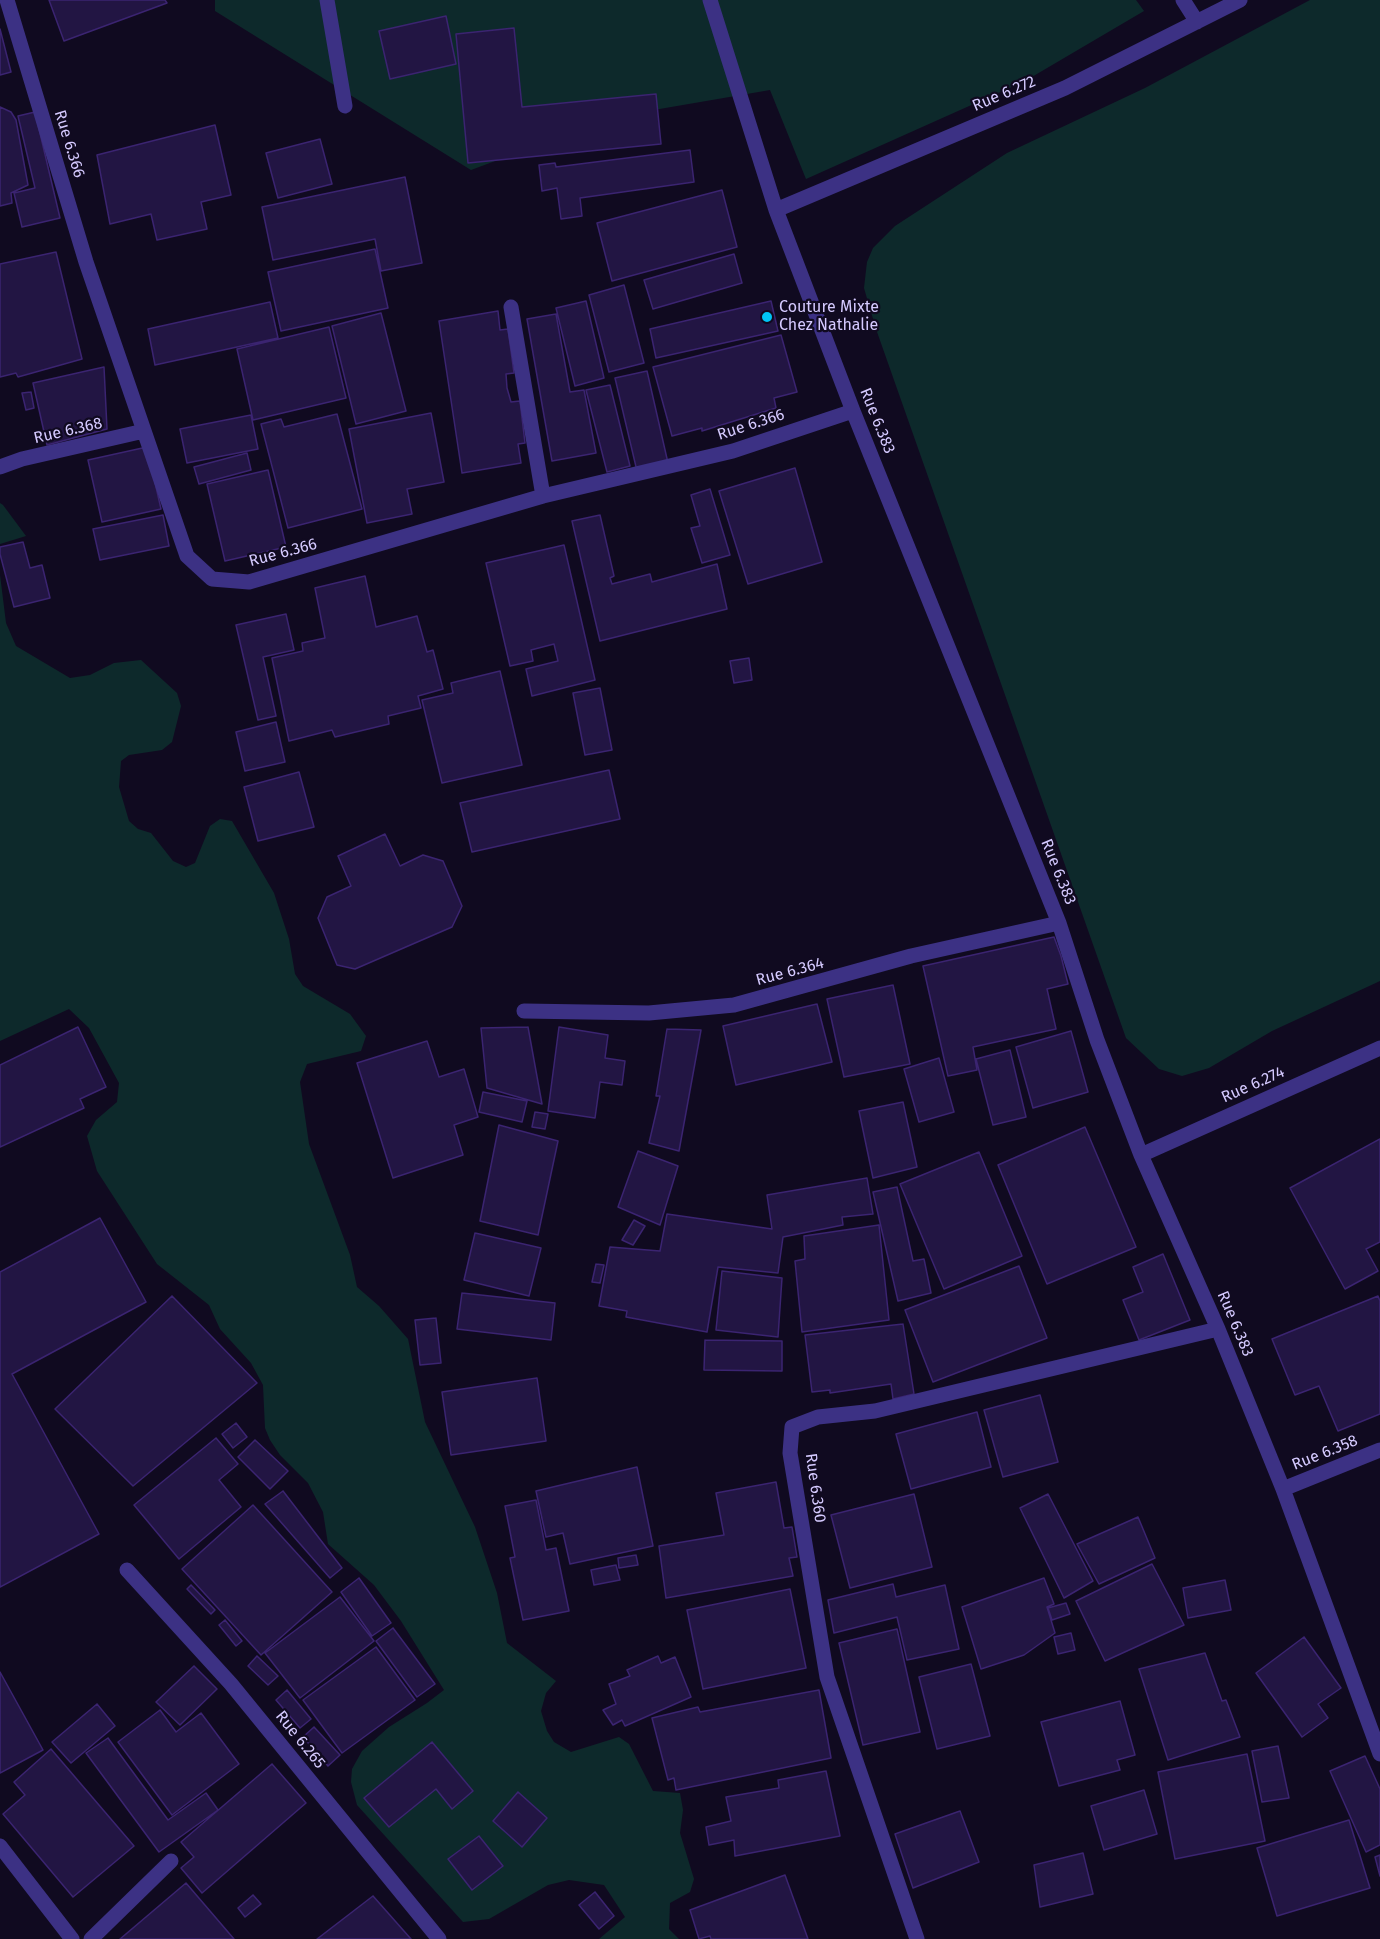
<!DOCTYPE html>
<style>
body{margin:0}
canvas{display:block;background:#100a20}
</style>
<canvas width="1380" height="1939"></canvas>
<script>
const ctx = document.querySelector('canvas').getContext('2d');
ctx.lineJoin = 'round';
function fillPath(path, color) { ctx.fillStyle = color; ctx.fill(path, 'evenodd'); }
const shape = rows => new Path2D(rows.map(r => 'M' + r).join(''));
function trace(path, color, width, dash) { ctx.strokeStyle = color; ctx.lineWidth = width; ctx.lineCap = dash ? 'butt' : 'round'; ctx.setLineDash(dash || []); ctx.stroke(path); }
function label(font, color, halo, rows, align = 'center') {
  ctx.font = font + ' "Fira Sans",sans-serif'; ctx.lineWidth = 4.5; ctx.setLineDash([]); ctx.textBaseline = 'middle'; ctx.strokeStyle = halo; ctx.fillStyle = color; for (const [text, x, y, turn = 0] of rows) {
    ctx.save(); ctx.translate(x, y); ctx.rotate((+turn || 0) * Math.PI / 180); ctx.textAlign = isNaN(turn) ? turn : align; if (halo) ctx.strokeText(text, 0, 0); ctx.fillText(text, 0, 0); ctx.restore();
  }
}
const green = shape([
 [215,0,1136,0,1144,11,1025,81,806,179,770,90,613,117,471,170,215,11],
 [1310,0,1380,0,1380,981,1272,1031,1209,1068,1182,1076,1159,1069,1126,1038,876,329,864,288,867,262,873,248,895,226,1007,153,1145,88],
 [0,503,3,505,26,536,0,544],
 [0,575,6,623,16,646,70,678,90,675,114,663,141,660,177,693,181,706,172,742,162,750,129,755,121,761,119,787,129,821,138,829,151,833,173,861,186,867,195,863,210,826,220,819,232,821,274,893,289,939,295,974,303,986,350,1014,366,1036,361,1051,307,1064,300,1082,309,1144,350,1255,357,1287,379,1306,408,1339,425,1422,475,1527,497,1593,507,1643,556,1681,546,1693,541,1711,547,1731,554,1742,571,1752,619,1737,629,1744,653,1791,680,1793,683,1810,680,1833,694,1879,690,1892,670,1903,669,1929,679,1939,599,1939,625,1917,604,1885,569,1880,548,1885,489,1919,463,1922,357,1805,351,1782,352,1769,362,1751,389,1727,427,1703,444,1690,401,1621,374,1585,328,1544,323,1512,308,1483,280,1455,270,1440,265,1428,263,1385,251,1363,220,1329,209,1305,157,1264,97,1171,87,1136,96,1120,117,1102,119,1083,89,1028,69,1009,0,1041]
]);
const building = shape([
 [49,0,165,0,167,3,64,41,49,0],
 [446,16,456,64,390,79,379,31,446,16],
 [514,28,522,107,656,94,661,144,468,163,456,34,514,28],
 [0,29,11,72,0,75,0,29],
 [0,107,11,112,16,120,28,185,11,193,12,203,0,206,0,107],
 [35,112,60,218,22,227,14,193,35,188,18,116,35,112],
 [215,125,231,195,201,202,207,229,157,240,151,214,110,224,97,155,215,125],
 [320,139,332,184,278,198,266,153,320,139],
 [690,150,694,182,580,198,582,216,561,219,557,188,542,191,539,165,555,163,556,167,690,150],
 [405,177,422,263,381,271,375,239,273,260,262,207,405,177],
 [722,190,737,247,612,281,597,223,722,190],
 [375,249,388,308,281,331,268,272,375,249],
 [56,252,82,359,18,377,16,373,0,377,0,264,56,252],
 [734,254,742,283,653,309,644,280,734,254],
 [624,285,644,363,609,372,589,295,624,285],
 [586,301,604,378,575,386,556,308,586,301],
 [771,301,778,331,656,358,650,329,771,301],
 [270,302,278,338,155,365,148,329,270,302],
 [498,311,500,330,508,329,514,373,506,374,507,388,511,402,520,401,525,443,518,444,521,463,462,473,439,321,498,311],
 [381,313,406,411,356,424,332,326,381,313],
 [556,314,570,392,584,390,596,453,552,461,527,319,556,314],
 [329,327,346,398,253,420,237,349,329,327],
 [781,335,797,392,774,398,776,408,702,431,702,428,672,436,653,367,781,335],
 [104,367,107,429,47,445,33,383,104,367],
 [647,371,668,463,637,471,615,378,647,371],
 [610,385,630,466,607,472,586,390,610,385],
 [31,392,34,408,26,410,22,393,31,392],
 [431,413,444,482,407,489,412,514,367,523,349,429,431,413],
 [337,414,362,509,288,528,261,424,281,419,284,427,337,414],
 [251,415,258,449,187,463,180,429,251,415],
 [147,447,161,509,102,522,88,460,147,447],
 [247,453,251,470,199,484,194,467,247,453],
 [795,468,822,562,748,584,719,491,795,468],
 [268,470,286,547,225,561,207,484,268,470],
 [710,489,730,555,702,563,691,528,700,526,691,495,710,489],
 [163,515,169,546,100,560,93,529,163,515],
 [600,515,614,576,610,578,612,584,650,574,652,582,717,564,727,609,600,641,572,521,600,515],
 [23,542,30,568,42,565,50,598,14,607,0,554,0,547,23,542],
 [564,545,595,680,532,696,526,669,558,661,554,644,531,650,533,661,510,666,486,563,564,545],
 [365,576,376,627,417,616,427,652,433,650,443,689,418,696,421,708,388,716,389,724,335,737,332,730,289,741,272,658,303,651,302,643,325,638,315,588,365,576],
 [286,614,294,650,263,657,276,716,258,720,236,625,286,614],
 [749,658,752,680,734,683,730,661,749,658],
 [500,671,522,765,442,783,422,700,453,693,451,683,500,671],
 [600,688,612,750,585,755,573,693,600,688],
 [276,722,285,762,245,771,236,732,276,722],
 [609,770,620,819,472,852,460,803,609,770],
 [299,772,314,827,258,841,244,787,299,772],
 [385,834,400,866,423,855,443,861,462,906,452,927,355,969,337,965,318,918,327,897,351,886,338,856,385,834],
 [1054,937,1061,956,1068,984,1047,989,1056,1029,973,1047,977,1070,948,1076,923,966,1054,937],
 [893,985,910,1064,844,1077,827,999,893,985],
 [817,1004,832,1062,736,1085,723,1026,817,1004],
 [78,1027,106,1087,80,1099,84,1108,0,1147,0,1065,78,1027],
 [528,1027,542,1104,487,1088,481,1028,528,1027],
 [559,1027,608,1035,605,1058,625,1061,622,1085,600,1082,595,1118,548,1111,559,1027],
 [667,1029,701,1030,679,1151,649,1143,660,1096,656,1096,667,1029],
 [1071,1031,1088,1092,1033,1108,1016,1047,1071,1031],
 [427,1041,439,1077,464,1069,478,1117,454,1125,463,1155,393,1178,357,1063,427,1041],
 [1010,1050,1026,1117,993,1125,976,1059,1010,1050],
 [939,1058,954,1112,919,1122,904,1069,939,1058],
 [483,1092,527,1101,522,1122,479,1112,483,1092],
 [903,1102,917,1167,873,1178,859,1111,903,1102],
 [535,1112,548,1114,545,1129,532,1127,535,1112],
 [499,1125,558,1141,538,1235,480,1221,499,1125],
 [1085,1127,1136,1247,1047,1284,998,1165,1085,1127],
 [1380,1139,1380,1242,1366,1249,1378,1271,1345,1289,1290,1188,1380,1139],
 [638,1151,678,1166,660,1225,618,1207,638,1151],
 [979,1152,1022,1256,944,1289,900,1184,979,1152],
 [867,1178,873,1214,842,1217,843,1225,783,1237,778,1273,718,1267,707,1332,626,1317,627,1311,599,1306,610,1247,660,1251,667,1214,772,1229,767,1195,867,1178],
 [897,1187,913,1261,924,1259,931,1293,898,1301,873,1192,897,1187],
 [100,1218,146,1302,12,1374,99,1534,0,1587,0,1272,100,1218],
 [634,1220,645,1226,633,1245,622,1240,634,1220],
 [879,1225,889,1320,802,1332,795,1261,805,1259,804,1236,879,1225],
 [475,1233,541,1248,529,1296,464,1280,475,1233],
 [1163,1254,1190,1320,1139,1340,1123,1300,1143,1292,1133,1267,1163,1254],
 [596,1264,604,1265,600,1283,592,1282,596,1264],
 [1019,1266,1047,1338,933,1382,905,1310,1019,1266],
 [722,1271,782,1278,778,1337,716,1330,722,1271],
 [462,1293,555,1303,551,1340,457,1329,462,1293],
 [172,1296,257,1383,133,1486,55,1409,172,1296],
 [1378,1296,1380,1301,1380,1414,1338,1431,1319,1386,1295,1395,1272,1339,1378,1296],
 [436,1318,441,1363,420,1365,415,1320,436,1318],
 [903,1324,914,1394,893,1399,891,1384,830,1393,830,1390,812,1392,805,1335,903,1324],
 [705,1340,782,1341,782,1371,704,1370,705,1340],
 [537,1378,546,1441,451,1455,442,1392,537,1378],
 [1040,1395,1058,1462,1003,1477,984,1410,1040,1395],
 [977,1412,991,1467,911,1489,896,1434,977,1412],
 [236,1423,247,1437,233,1448,222,1434,236,1423],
 [216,1438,238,1464,219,1480,241,1507,179,1559,134,1505,216,1438],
 [255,1440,288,1471,270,1489,238,1457,255,1440],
 [637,1467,653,1546,570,1564,563,1533,546,1537,536,1491,637,1467],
 [776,1482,784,1528,792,1527,797,1557,789,1558,793,1576,666,1598,659,1546,724,1535,716,1493,776,1482],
 [283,1491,342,1568,330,1578,265,1504,283,1491],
 [914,1494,932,1567,850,1588,831,1515,914,1494],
 [1048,1494,1093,1581,1064,1598,1020,1508,1048,1494],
 [536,1500,546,1550,556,1548,569,1611,523,1620,510,1558,515,1557,505,1506,536,1500],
 [253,1505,332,1592,261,1655,182,1569,253,1505],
 [1138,1517,1155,1558,1099,1584,1077,1544,1138,1517],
 [636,1555,638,1565,619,1568,618,1558,636,1555],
 [1152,1564,1184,1625,1105,1661,1076,1601,1152,1564],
 [616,1565,620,1580,594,1585,591,1570,616,1565],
 [359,1578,391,1623,372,1636,341,1592,359,1578],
 [1044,1578,1054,1604,1047,1607,1055,1633,1024,1655,981,1669,962,1607,1044,1578],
 [1225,1580,1231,1610,1188,1618,1183,1588,1225,1580],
 [893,1584,896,1597,945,1585,959,1649,907,1660,897,1617,834,1633,828,1600,893,1584],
 [191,1585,215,1610,211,1614,187,1589,191,1585],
 [790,1589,806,1668,703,1689,687,1610,790,1589],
 [340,1597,374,1641,300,1698,265,1653,340,1597],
 [1066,1603,1070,1614,1052,1620,1048,1608,1066,1603],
 [225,1620,242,1641,236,1646,219,1625,225,1620],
 [393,1628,435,1684,417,1697,376,1641,393,1628],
 [897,1629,920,1732,863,1745,839,1643,897,1629],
 [1071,1633,1075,1650,1058,1654,1054,1637,1071,1633],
 [1304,1637,1341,1688,1318,1704,1328,1718,1302,1737,1256,1673,1304,1637],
 [376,1647,415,1700,342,1753,303,1700,376,1647],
 [1205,1653,1222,1701,1226,1700,1240,1737,1168,1760,1139,1669,1205,1653],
 [257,1656,278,1676,268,1685,248,1666,257,1656],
 [658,1656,661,1663,675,1657,691,1697,625,1726,622,1720,613,1725,603,1710,616,1704,609,1684,630,1676,627,1670,658,1656],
 [971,1664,990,1736,937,1749,919,1677,971,1664],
 [194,1666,217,1689,180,1725,156,1702,194,1666],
 [0,1672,43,1750,0,1773,0,1672],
 [287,1690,311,1719,300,1728,276,1700,287,1690],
 [819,1690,831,1758,676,1790,674,1778,668,1780,652,1718,698,1707,700,1712,819,1690],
 [1120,1701,1135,1755,1117,1760,1120,1770,1059,1786,1041,1722,1120,1701],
 [97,1704,115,1726,71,1763,52,1742,97,1704],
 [160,1710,176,1732,201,1713,239,1764,172,1815,118,1742,160,1710],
 [314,1727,340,1755,328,1766,303,1737,314,1727],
 [108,1738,168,1820,206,1793,218,1810,159,1852,86,1753,108,1738],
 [432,1742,473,1791,452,1809,436,1789,389,1827,364,1798,432,1742],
 [1278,1746,1289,1798,1262,1802,1252,1751,1278,1746],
 [51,1749,134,1846,73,1897,3,1814,25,1795,14,1782,51,1749],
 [1247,1754,1265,1841,1175,1859,1158,1772,1247,1754],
 [1365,1756,1380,1789,1380,1845,1366,1852,1330,1771,1365,1756],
 [272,1764,306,1803,202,1893,181,1868,194,1857,181,1842,272,1764],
 [826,1771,840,1836,735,1856,734,1840,709,1845,706,1827,731,1821,726,1797,779,1788,778,1780,826,1771],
 [1144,1790,1157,1834,1104,1850,1091,1806,1144,1790],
 [518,1792,547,1818,522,1847,493,1821,518,1792],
 [960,1811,979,1862,913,1888,895,1834,960,1811],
 [1349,1820,1370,1888,1277,1916,1257,1848,1349,1820],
 [479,1836,503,1866,472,1890,448,1859,479,1836],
 [1083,1853,1093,1894,1040,1907,1034,1865,1083,1853],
 [1380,1855,1380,1876,1375,1857,1380,1855],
 [785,1875,808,1939,711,1939,710,1936,699,1939,690,1910,785,1875],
 [186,1883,234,1939,120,1939,186,1883],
 [595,1892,614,1916,599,1929,579,1905,595,1892],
 [253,1895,261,1904,245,1917,238,1908,253,1895],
 [373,1896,411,1939,317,1939,373,1896]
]);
const minor = shape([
 [7,0,86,262,187,556,212,579,249,582,543,496,733,451,853,411],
 [327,0,345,106],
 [710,0,776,210,853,411,1059,923,1097,1040,1141,1155,1218,1329,1283,1489,1380,1754],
 [1183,0,1197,22],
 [776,210,1065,88,1240,0],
 [511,307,543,496],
 [0,467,22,459,144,431],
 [524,1011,649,1013,734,1005,911,956,1059,923],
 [1141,1155,1380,1048],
 [1283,1489,1380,1450],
 [127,1570,231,1684,439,1939],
 [0,1846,72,1939],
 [91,1939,171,1861],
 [917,1939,827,1677,790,1453,792,1427,818,1417,875,1411,1218,1329]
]);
const markers = [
 [767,317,6,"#00c5f5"]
];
const streetNames = [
 ["Rue 6.272",1004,94,-23],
 ["Rue 6.366",69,144,73],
 ["Rue 6.383",877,421,68],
 ["Rue 6.366",751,425,-18],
 ["Rue 6.368",68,431,-13],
 ["Rue 6.366",283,553,-15],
 ["Rue 6.383",1058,872,68],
 ["Rue 6.364",790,972,-15],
 ["Rue 6.274",1253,1085,-24],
 ["Rue 6.383",1235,1324,67],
 ["Rue 6.358",1325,1453,-22],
 ["Rue 6.360",815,1488,82],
 ["Rue 6.265",300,1740,51]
];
const poiNames = [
 ["Couture Mixte",779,308],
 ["Chez Nathalie",779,326]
];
fillPath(green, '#0d292b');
fillPath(building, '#221543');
trace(building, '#3b2471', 1.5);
trace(minor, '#3c3184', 15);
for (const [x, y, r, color] of markers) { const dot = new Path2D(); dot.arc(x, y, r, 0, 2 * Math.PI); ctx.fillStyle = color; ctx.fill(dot); trace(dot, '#100a20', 2); }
label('16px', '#d5caff', '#100a20', streetNames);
label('16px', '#d5caff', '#100a20', poiNames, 'left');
</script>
